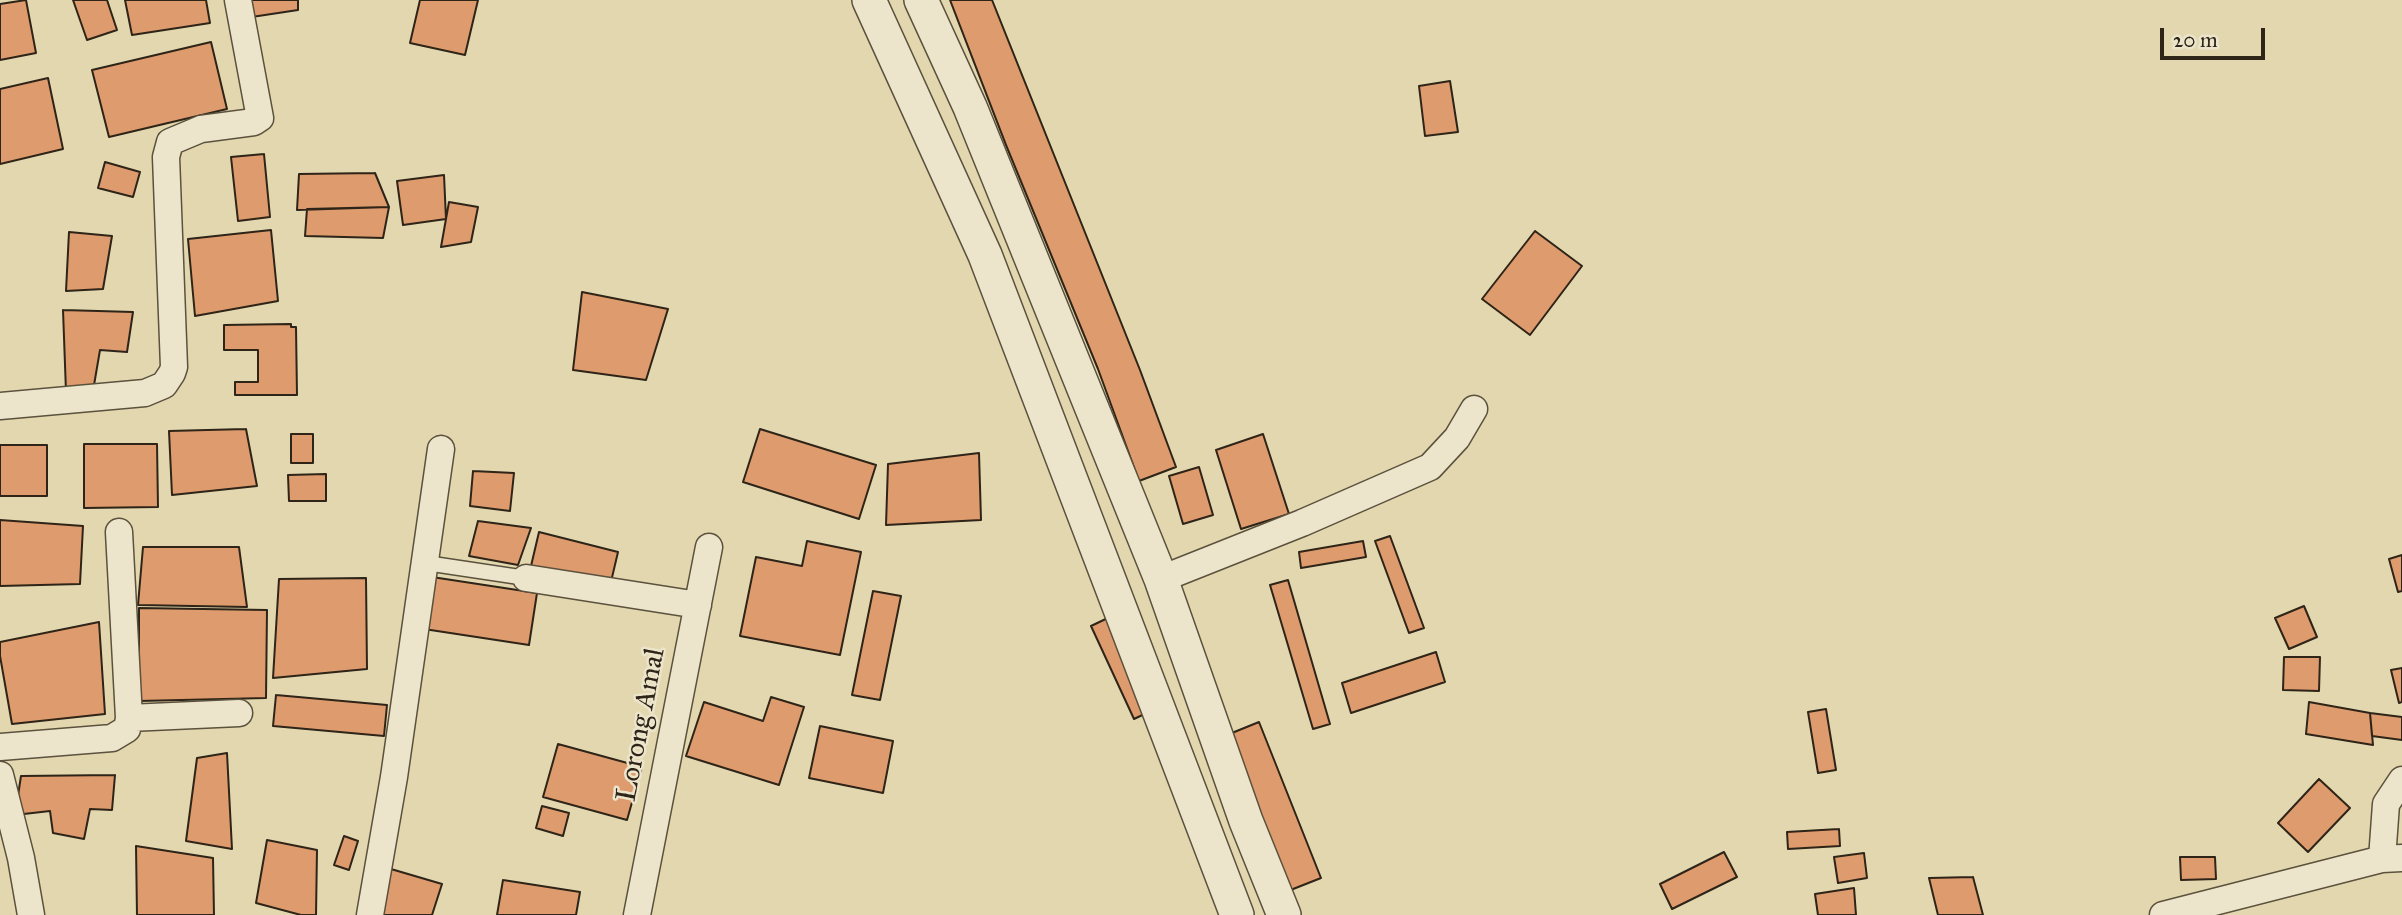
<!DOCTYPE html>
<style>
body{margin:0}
#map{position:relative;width:2402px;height:915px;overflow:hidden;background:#e2d7af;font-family:"IM FELL Great Primer",serif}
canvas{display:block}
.scale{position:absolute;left:2160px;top:28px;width:105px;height:32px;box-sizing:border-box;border:4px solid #2e2417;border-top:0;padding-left:9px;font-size:21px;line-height:24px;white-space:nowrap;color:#2e2417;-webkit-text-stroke:5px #ece5cb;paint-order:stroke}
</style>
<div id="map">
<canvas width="2402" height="915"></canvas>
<div class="scale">20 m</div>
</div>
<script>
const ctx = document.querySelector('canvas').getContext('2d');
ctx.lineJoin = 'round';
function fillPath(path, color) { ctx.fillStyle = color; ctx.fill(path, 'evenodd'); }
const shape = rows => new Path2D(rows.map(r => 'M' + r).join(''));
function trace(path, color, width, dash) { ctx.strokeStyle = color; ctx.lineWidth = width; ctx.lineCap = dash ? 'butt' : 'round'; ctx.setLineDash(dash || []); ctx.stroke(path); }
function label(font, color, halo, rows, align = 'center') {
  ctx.font = font + ' "IM FELL Great Primer",serif'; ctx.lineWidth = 5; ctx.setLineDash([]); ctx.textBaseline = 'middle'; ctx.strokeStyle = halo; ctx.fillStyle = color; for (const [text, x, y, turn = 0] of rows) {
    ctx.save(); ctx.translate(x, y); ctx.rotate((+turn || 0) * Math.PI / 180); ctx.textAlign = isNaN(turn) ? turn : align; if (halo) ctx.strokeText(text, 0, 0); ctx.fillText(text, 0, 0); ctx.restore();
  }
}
const building = shape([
 [26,0,36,53,0,60,0,4,26,0],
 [73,0,107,0,117,30,87,40,73,0],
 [125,0,206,0,210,23,132,35,125,0],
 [245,0,298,0,298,10,245,18,245,0],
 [420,0,478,0,465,55,410,43,420,0],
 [950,0,992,0,1140,370,1176,467,1139,481,1098,369,1006,145,950,0],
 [211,42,227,109,109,137,92,70,211,42],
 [48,78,63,149,0,164,0,89,48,78],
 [1450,81,1458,132,1425,136,1419,86,1450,81],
 [264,154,270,217,238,221,231,157,264,154],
 [105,162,140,172,133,197,98,188,105,162],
 [375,173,389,207,297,210,299,174,375,173],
 [444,175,446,219,403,225,397,181,444,175],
 [449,202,478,207,471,242,441,247,449,202],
 [389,207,383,238,305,236,307,209,389,207],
 [271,230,278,301,195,316,188,239,271,230],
 [1535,231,1582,266,1530,335,1482,299,1535,231],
 [69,232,112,236,103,289,66,291,69,232],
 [582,292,668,309,646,380,573,370,582,292],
 [63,310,133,312,127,352,100,350,93,391,66,392,63,310],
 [291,324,291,327,296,327,297,395,235,395,235,382,258,382,258,350,224,350,224,325,291,324],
 [246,429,257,486,172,495,169,431,246,429],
 [760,429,876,465,859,519,743,482,760,429],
 [291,434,313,434,313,463,291,463,291,434],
 [1263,434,1289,514,1241,529,1216,450,1263,434],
 [84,444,157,444,158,507,84,508,84,444],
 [0,445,47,445,47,496,0,496,0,445],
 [979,453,981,520,886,525,888,464,979,453],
 [1199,467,1213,515,1183,524,1169,476,1199,467],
 [473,471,514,473,510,511,470,506,473,471],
 [326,474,326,501,289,501,288,475,326,474],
 [0,520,83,526,80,584,0,586,0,520],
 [478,521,531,528,518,565,469,556,478,521],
 [539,532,618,552,610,586,531,566,539,532],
 [1390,536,1424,628,1409,633,1375,541,1390,536],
 [807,541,861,552,840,655,740,636,756,557,802,566,807,541],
 [1363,541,1366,557,1301,568,1299,552,1363,541],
 [143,547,239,547,247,607,138,605,143,547],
 [2402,555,2402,591,2398,592,2389,559,2402,555],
 [432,577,537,593,529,645,424,629,432,577],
 [366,578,367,669,273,678,279,579,366,578],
 [1288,580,1330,724,1313,729,1270,585,1288,580],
 [873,591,901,596,880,700,852,695,873,591],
 [2304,606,2317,637,2289,649,2275,618,2304,606],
 [139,608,267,610,266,698,139,701,139,608],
 [1112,616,1155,709,1134,719,1091,626,1112,616],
 [99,622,105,714,12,724,0,656,0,642,99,622],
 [1436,652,1445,682,1351,713,1342,683,1436,652],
 [2284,657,2320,657,2319,691,2283,690,2284,657],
 [2402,668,2402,702,2399,703,2391,670,2402,668],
 [276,695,387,705,384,736,273,726,276,695],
 [771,697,804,707,779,785,686,756,704,702,763,721,771,697],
 [2309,702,2370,713,2373,745,2306,734,2309,702],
 [1826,709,1836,770,1818,773,1808,712,1826,709],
 [2370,713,2402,717,2402,740,2372,736,2370,713],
 [1259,722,1321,878,1283,893,1222,737,1259,722],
 [820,726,893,741,883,793,809,778,820,726],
 [558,744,642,767,627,820,543,797,558,744],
 [227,753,232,849,186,841,197,758,227,753],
 [115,775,112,810,90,809,84,839,53,833,50,811,15,815,21,776,115,775],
 [2319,779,2350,808,2308,852,2278,823,2319,779],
 [542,806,569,813,563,836,536,828,542,806],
 [1839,829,1840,846,1788,849,1787,832,1839,829],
 [344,836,358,841,349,870,334,865,344,836],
 [267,840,317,850,316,915,301,915,256,903,267,840],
 [136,846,213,858,214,915,137,915,136,846],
 [1724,852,1737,877,1672,909,1660,884,1724,852],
 [1864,853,1867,878,1838,883,1834,857,1864,853],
 [2180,857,2215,857,2216,879,2181,880,2180,857],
 [391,869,442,884,432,915,377,915,391,869],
 [1973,877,1983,915,1938,915,1929,878,1973,877],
 [503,880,580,892,576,915,497,915,503,880],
 [1854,888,1856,915,1818,915,1815,894,1854,888]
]);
const service = shape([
 [426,563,526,578]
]);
const minor = shape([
 [0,406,145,393,164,385,172,373,174,367,166,157,170,142,201,129,254,122,260,118,238,0],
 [526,578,698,605],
 [1161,579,1302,523,1430,467,1457,438,1474,409],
 [129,718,239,713],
 [0,747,112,738,127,729,129,718,119,532],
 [0,775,21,858,31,915],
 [2382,859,2386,804,2402,780],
 [370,915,394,777,441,449],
 [637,915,709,547],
 [2163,915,2382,859,2402,858]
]);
const tertiary = shape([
 [869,0,985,255,1237,915],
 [921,0,970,107,1161,579,1246,821,1284,915]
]);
const streetNames = [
 ["Lorong Amal",642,725,-79]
];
fillPath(building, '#de9b6e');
trace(building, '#2e2417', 2);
trace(service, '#5b513d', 17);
trace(minor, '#5b513d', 29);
trace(tertiary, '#5b513d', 36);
trace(service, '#ece5cb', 14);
trace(minor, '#ece5cb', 26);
trace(tertiary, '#ece5cb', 33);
label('28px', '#2e2417', '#ece5cb', streetNames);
</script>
